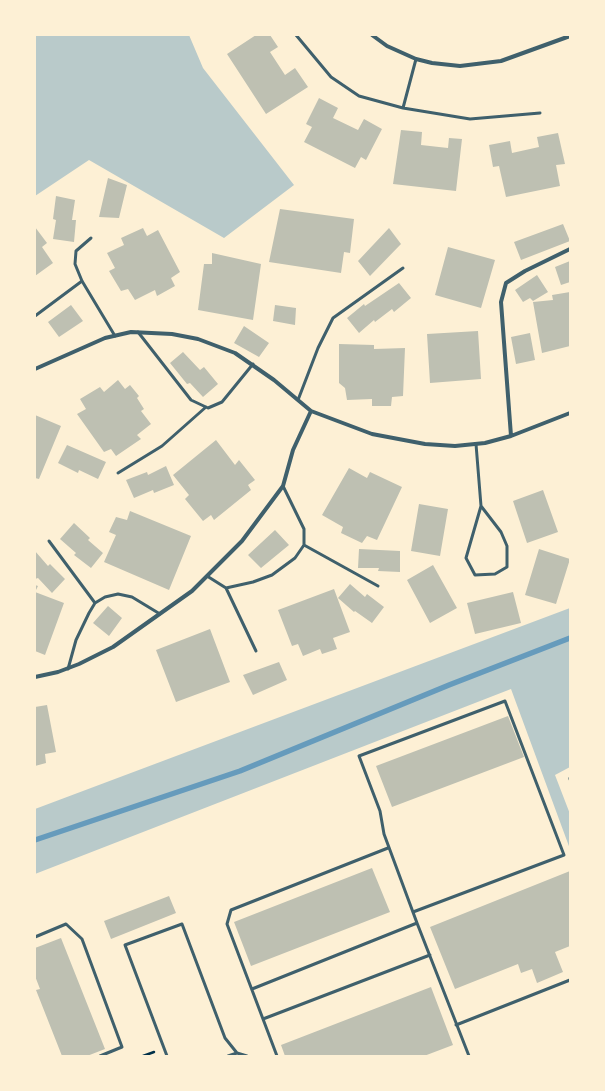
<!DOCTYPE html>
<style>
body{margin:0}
#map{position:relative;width:605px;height:1091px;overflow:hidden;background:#fdf0d5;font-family:"IBM Plex Sans",sans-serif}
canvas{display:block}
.frame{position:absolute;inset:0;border:36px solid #fdf0d5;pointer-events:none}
</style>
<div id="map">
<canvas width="605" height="1091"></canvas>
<div class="frame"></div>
</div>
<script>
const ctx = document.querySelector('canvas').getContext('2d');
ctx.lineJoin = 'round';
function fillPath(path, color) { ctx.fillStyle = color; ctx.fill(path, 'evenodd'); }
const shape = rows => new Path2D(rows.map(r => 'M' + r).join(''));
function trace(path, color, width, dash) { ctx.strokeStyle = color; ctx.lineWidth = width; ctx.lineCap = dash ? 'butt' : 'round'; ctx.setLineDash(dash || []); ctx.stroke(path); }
const green = shape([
 [35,35,189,35,203,68,294,185,224,238,89,160,35,196],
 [570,608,570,767,555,775,570,814,570,849,511,689,35,874,35,809]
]);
const stream = shape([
 [35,840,240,771,449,685,570,638]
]);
const building = shape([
 [256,35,270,35,278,47,270,52,285,75,295,68,308,87,266,114,227,54],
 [319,98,338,108,333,118,358,130,364,119,382,129,366,160,361,157,355,168,304,142,312,127,306,124],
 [401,130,422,132,421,145,448,148,449,138,462,139,456,191,393,184],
 [558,133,565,164,556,165,560,186,506,197,499,166,493,167,489,145,510,141,512,153,539,147,537,137],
 [108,178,127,185,119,218,99,217],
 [56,196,75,200,72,220,76,220,74,242,53,239,56,220,53,219],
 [280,209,354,219,350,253,344,252,341,273,269,262],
 [563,224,570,241,521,260,514,242],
 [35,227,47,243,42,247,53,263,35,276],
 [143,228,147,236,158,230,180,272,171,278,175,286,157,296,155,290,135,300,128,289,121,291,109,271,115,268,107,253,124,245,121,238],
 [389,228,401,244,370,276,358,261],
 [448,247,495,260,481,308,435,295],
 [212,253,261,264,253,320,198,310,204,264,212,264],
 [570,261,570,282,561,285,555,267],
 [537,275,548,292,533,301,530,298,523,302,515,290],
 [399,283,411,298,394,312,392,309,375,322,374,320,359,333,347,318,364,304,365,306],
 [570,292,570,346,542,353,533,302,553,300,552,295],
 [71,305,83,321,59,337,48,322],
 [275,305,296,308,295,325,273,321],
 [244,326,269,343,259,357,234,343],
 [478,331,481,379,430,383,427,334],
 [530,333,535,360,516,364,511,337],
 [339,344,374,345,374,349,405,348,403,396,392,397,391,406,372,406,372,399,347,400,345,388,339,383],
 [183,352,200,370,204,367,218,384,203,397,190,383,187,384,170,363],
 [118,380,125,389,130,385,139,396,137,398,144,409,141,411,151,424,137,435,141,439,116,456,111,449,104,452,77,414,86,409,80,399,100,387,104,392],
 [35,415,61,426,39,479,35,478],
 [216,440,235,465,239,460,255,480,248,485,251,490,214,520,211,515,203,521,185,499,189,495,173,475],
 [67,445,106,462,98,479,79,470,78,473,58,463],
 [166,466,174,485,154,493,153,490,134,498,126,480,147,472,148,475],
 [349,468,367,478,370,472,402,487,377,540,367,536,362,543,341,533,343,527,322,515],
 [543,490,558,532,527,543,513,501],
 [419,504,448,509,440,556,411,551],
 [130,511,191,536,169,590,104,562,116,535,109,532,116,517,127,520],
 [74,523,90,538,88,540,103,553,91,568,74,555,76,553,60,539],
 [275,530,289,545,261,568,248,555],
 [359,549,400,551,400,572,378,571,379,568,358,568],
 [539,549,570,559,556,604,525,595],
 [35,551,48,566,50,564,65,579,52,593,38,578,35,579],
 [433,565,457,608,430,623,407,580],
 [350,584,365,597,367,594,384,607,372,623,355,611,354,612,338,598],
 [35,585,38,586,35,592,64,603,45,655,35,651],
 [334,589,350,632,333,638,337,649,322,654,320,649,303,656,298,644,292,646,278,610],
 [513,592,521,623,475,634,467,603],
 [108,606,122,618,109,636,93,623],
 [210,629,230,682,176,702,156,650],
 [279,662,287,680,253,695,243,675],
 [47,705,56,752,45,754,46,763,35,766,35,707],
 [508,716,524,757,392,807,376,766],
 [372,868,390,912,251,966,234,922],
 [570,871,570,946,555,952,563,972,537,983,532,969,521,973,518,964,455,989,430,927],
 [169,896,176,913,111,939,104,921],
 [61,938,105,1049,87,1056,62,1056,36,990,40,989,35,976,35,948],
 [431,987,453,1045,424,1056,285,1056,281,1045]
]);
const path = shape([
 [143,1056,154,1052]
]);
const service = shape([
 [296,35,331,77,359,96,403,108,470,119,540,113],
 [403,108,416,59],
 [91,238,76,251,75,264,82,281,115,336],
 [35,316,82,281],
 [138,332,191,400,208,408,222,402,253,364],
 [298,400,318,348,333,318,403,268],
 [476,444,481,506,466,558,475,575,495,574,507,567,507,546,501,532,481,506],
 [118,473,162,446,206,407],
 [49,541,95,603],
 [304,545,378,586],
 [207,576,226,588,253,582,272,575,295,558,304,545,304,529,283,486],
 [226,588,256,651],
 [68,669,76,640,89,613,95,603,105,597,118,594,132,597,160,614],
 [570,778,570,779],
 [413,912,564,855,505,701,359,756,380,811,384,834,417,923,469,1056],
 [35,937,66,924,82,939,122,1047,100,1056],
 [252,989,417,923],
 [263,1019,430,955],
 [456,1025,570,980],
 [167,1056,125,945,182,924,225,1038,237,1053,247,1056],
 [228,1056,237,1053],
 [277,1056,227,924,231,910,388,848]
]);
const minor = shape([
 [372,35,387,46,416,59,432,63,460,66,501,61,570,36],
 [35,369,105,338,131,332,172,334,198,339,235,353,274,380,311,411,293,450,283,486,242,541,192,591,113,647,79,664,58,672,35,677],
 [311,411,372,434,425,444,455,446,485,443,511,436,570,413],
 [511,436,501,302,506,283,525,271,570,249]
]);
fillPath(green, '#b9caca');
trace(stream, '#669bbc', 5.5);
fillPath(building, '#bec0b2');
trace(path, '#003049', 2.5);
trace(service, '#3f606c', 3);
trace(minor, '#3f606c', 4);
</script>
